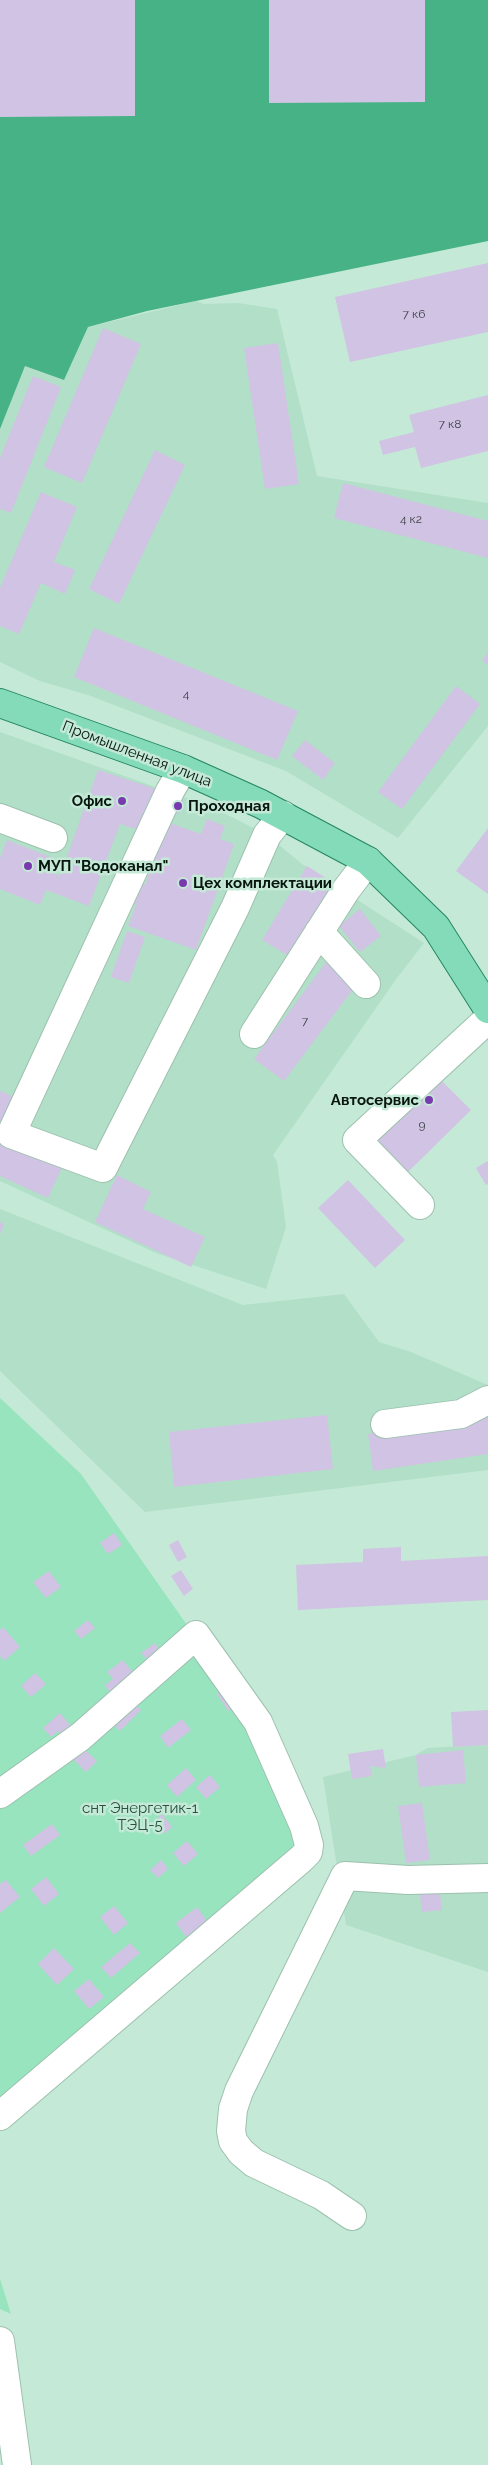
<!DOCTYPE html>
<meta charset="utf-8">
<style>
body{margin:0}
canvas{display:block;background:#c4e9d6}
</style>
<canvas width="488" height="2465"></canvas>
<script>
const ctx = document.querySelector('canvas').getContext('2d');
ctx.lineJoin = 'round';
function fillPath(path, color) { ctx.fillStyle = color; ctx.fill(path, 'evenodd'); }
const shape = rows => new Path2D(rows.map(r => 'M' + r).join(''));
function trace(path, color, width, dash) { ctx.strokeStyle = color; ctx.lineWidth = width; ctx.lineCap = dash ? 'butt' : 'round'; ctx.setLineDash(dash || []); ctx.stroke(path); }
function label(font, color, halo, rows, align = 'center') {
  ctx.font = font + ' Raleway,sans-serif'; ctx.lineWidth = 5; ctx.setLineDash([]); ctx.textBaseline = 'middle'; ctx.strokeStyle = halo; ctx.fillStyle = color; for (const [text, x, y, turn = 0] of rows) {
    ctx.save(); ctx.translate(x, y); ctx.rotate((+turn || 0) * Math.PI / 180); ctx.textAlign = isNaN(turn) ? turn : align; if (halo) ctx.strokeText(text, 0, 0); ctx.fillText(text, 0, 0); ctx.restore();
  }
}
const built = shape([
 [196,301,204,304,238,303,277,309,317,476,488,503,488,726,398,838,286,771,88,695,40,681,0,662,0,429,25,365,64,380,88,327],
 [0,732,212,807,267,835,302,864,424,943,397,978,273,1155,277,1162,286,1227,266,1289,156,1253,0,1181],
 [0,1209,243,1305,344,1294,379,1342,411,1352,488,1385,488,1470,145,1512,0,1371],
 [488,1745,488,1972,346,1925,323,1777,416,1755,427,1748]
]);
const green = shape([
 [0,1398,81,1474,215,1665,315,1834,0,2126],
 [0,2279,11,2314,0,2309]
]);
const forest = shape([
 [0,0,488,0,488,241,147,311,88,327,64,380,25,366,0,429]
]);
const building = shape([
 [0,0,135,0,135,116,0,117],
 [269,0,425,0,425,102,269,103],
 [488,263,488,332,350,362,335,297],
 [103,328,141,344,82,483,44,467],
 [278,343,299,484,265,489,244,348],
 [33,376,61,387,11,513,0,509,0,458],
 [488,395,488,451,421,468,415,447,383,455,379,441,414,432,409,415],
 [155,450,185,465,119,604,89,589],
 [343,483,488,521,488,558,334,518],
 [41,492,77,507,54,562,75,570,65,594,41,583,19,634,0,626,0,588],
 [94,628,298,711,277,760,74,677],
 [488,652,488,665,482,660],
 [456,686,480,704,402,809,378,792],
 [305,740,335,763,323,780,292,756],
 [98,770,159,790,145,832,120,824,89,906,46,890,40,905,0,889,0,858,7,840,58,860,53,873,60,876],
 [177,797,183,799,179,814,173,812],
 [207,819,225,826,220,839,234,844,196,950,128,926,136,905,127,901,134,881,145,885,167,822,201,834],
 [488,828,488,894,456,871],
 [307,866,334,883,289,956,262,940],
 [360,909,381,936,360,952,339,926],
 [127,931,145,937,129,983,111,977],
 [327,961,357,984,284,1081,254,1059],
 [437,1076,471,1110,406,1174,372,1140],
 [0,1091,21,1100,0,1130],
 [0,1139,62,1167,48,1198,0,1176],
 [488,1161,488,1184,486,1185,476,1168],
 [117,1175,151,1192,143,1209,205,1237,191,1267,95,1222],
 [348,1180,405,1240,375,1268,318,1208],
 [0,1222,4,1224,0,1234],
 [327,1415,333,1469,174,1487,169,1432],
 [488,1417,488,1454,373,1471,368,1434],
 [114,1533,122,1545,108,1554,100,1543],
 [178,1540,187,1557,178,1562,169,1545],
 [401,1547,401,1561,488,1556,488,1600,298,1610,296,1565,363,1562,363,1549],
 [181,1570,193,1589,184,1596,171,1576],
 [49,1571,61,1587,46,1598,33,1582],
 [88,1620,95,1628,81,1639,74,1631],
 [3,1627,20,1647,4,1661,0,1656,0,1630],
 [155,1643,162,1653,149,1662,141,1653],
 [123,1660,138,1679,114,1698,105,1685,113,1679,107,1672],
 [35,1673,46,1684,31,1697,21,1686],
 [225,1689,237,1705,228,1711,217,1694],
 [131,1700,141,1710,120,1731,110,1721],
 [488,1710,488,1745,453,1747,451,1712],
 [60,1713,74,1730,64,1739,58,1731,51,1737,43,1728],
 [182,1719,191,1730,168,1748,160,1736],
 [84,1749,97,1761,86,1772,73,1759],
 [383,1749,386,1768,370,1766,372,1776,352,1779,348,1754],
 [463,1750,466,1783,419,1787,416,1755],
 [186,1768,196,1780,177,1797,167,1785],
 [210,1775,220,1787,206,1799,196,1787],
 [422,1803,430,1860,406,1863,398,1806],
 [162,1814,172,1827,164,1834,154,1821],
 [52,1824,60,1835,31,1856,23,1845],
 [187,1841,198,1854,184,1866,173,1853],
 [161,1860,168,1869,158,1878,150,1870],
 [46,1877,59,1894,44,1906,31,1889],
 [6,1880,20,1897,0,1913,0,1884],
 [439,1886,442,1910,422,1912,419,1889],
 [114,1906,128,1923,114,1935,100,1917],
 [197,1907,207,1921,186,1937,176,1923],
 [130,1943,140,1953,111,1978,101,1967],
 [54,1948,74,1969,57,1985,38,1964],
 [89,1979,104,1997,89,2009,74,1991]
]);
const minor = shape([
 [183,769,170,791,11,1134,103,1168,235,908,267,835,283,815],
 [0,818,53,838],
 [319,932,366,984],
 [254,1034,346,890,368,861],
 [420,1205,357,1140,488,1019],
 [385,1424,461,1414,488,1400],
 [0,1794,80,1737,196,1635,258,1722,304,1826,309,1845,308,1852,301,1859,0,2116],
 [352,2216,321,2195,254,2163,241,2152,233,2141,231,2131,233,2109,239,2091,345,1876,408,1880,488,1878],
 [0,2341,17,2465]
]);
const major = shape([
 [0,703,183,769,261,804,368,861,436,927,488,1009]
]);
const markers = [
 [122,801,5,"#793aaf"],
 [178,806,5,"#793aaf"],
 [28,866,5,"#793aaf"],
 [183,883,5,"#793aaf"],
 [429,1100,5,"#793aaf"]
];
const numberNames = [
 ["7 к6",414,314],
 ["7 к8",450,424],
 ["4 к2",411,519],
 ["4",186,694],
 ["7",305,1021],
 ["9",422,1125]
];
const streetNames = [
 ["Промышленная улица",137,754,21]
];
const poiNames = [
 ["Офис",112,801,"right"],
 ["Проходная",188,806],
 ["МУП \"Водоканал\"",38,866],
 ["Цех комплектации",193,883],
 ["Автосервис",419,1100,"right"]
];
const parkNames = [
 ["снт Энергетик-1",140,1808],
 ["ТЭЦ-5",140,1825]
];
fillPath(built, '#b2dfc8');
fillPath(green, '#97e4be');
fillPath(forest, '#47b285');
fillPath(building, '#d1c3e3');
trace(minor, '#9dc1af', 30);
trace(major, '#238660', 30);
trace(minor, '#fff', 28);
trace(major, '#84dbba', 28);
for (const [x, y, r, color] of markers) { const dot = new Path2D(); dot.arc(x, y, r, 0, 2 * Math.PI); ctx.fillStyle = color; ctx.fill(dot); trace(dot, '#c4e9d6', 2); }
label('12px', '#3a4144', null, numberNames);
label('15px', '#08160f', '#c4e9d6', streetNames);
label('bold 15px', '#08160f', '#c4e9d6', poiNames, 'left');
label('15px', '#26523f', '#c4e9d6', parkNames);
</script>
